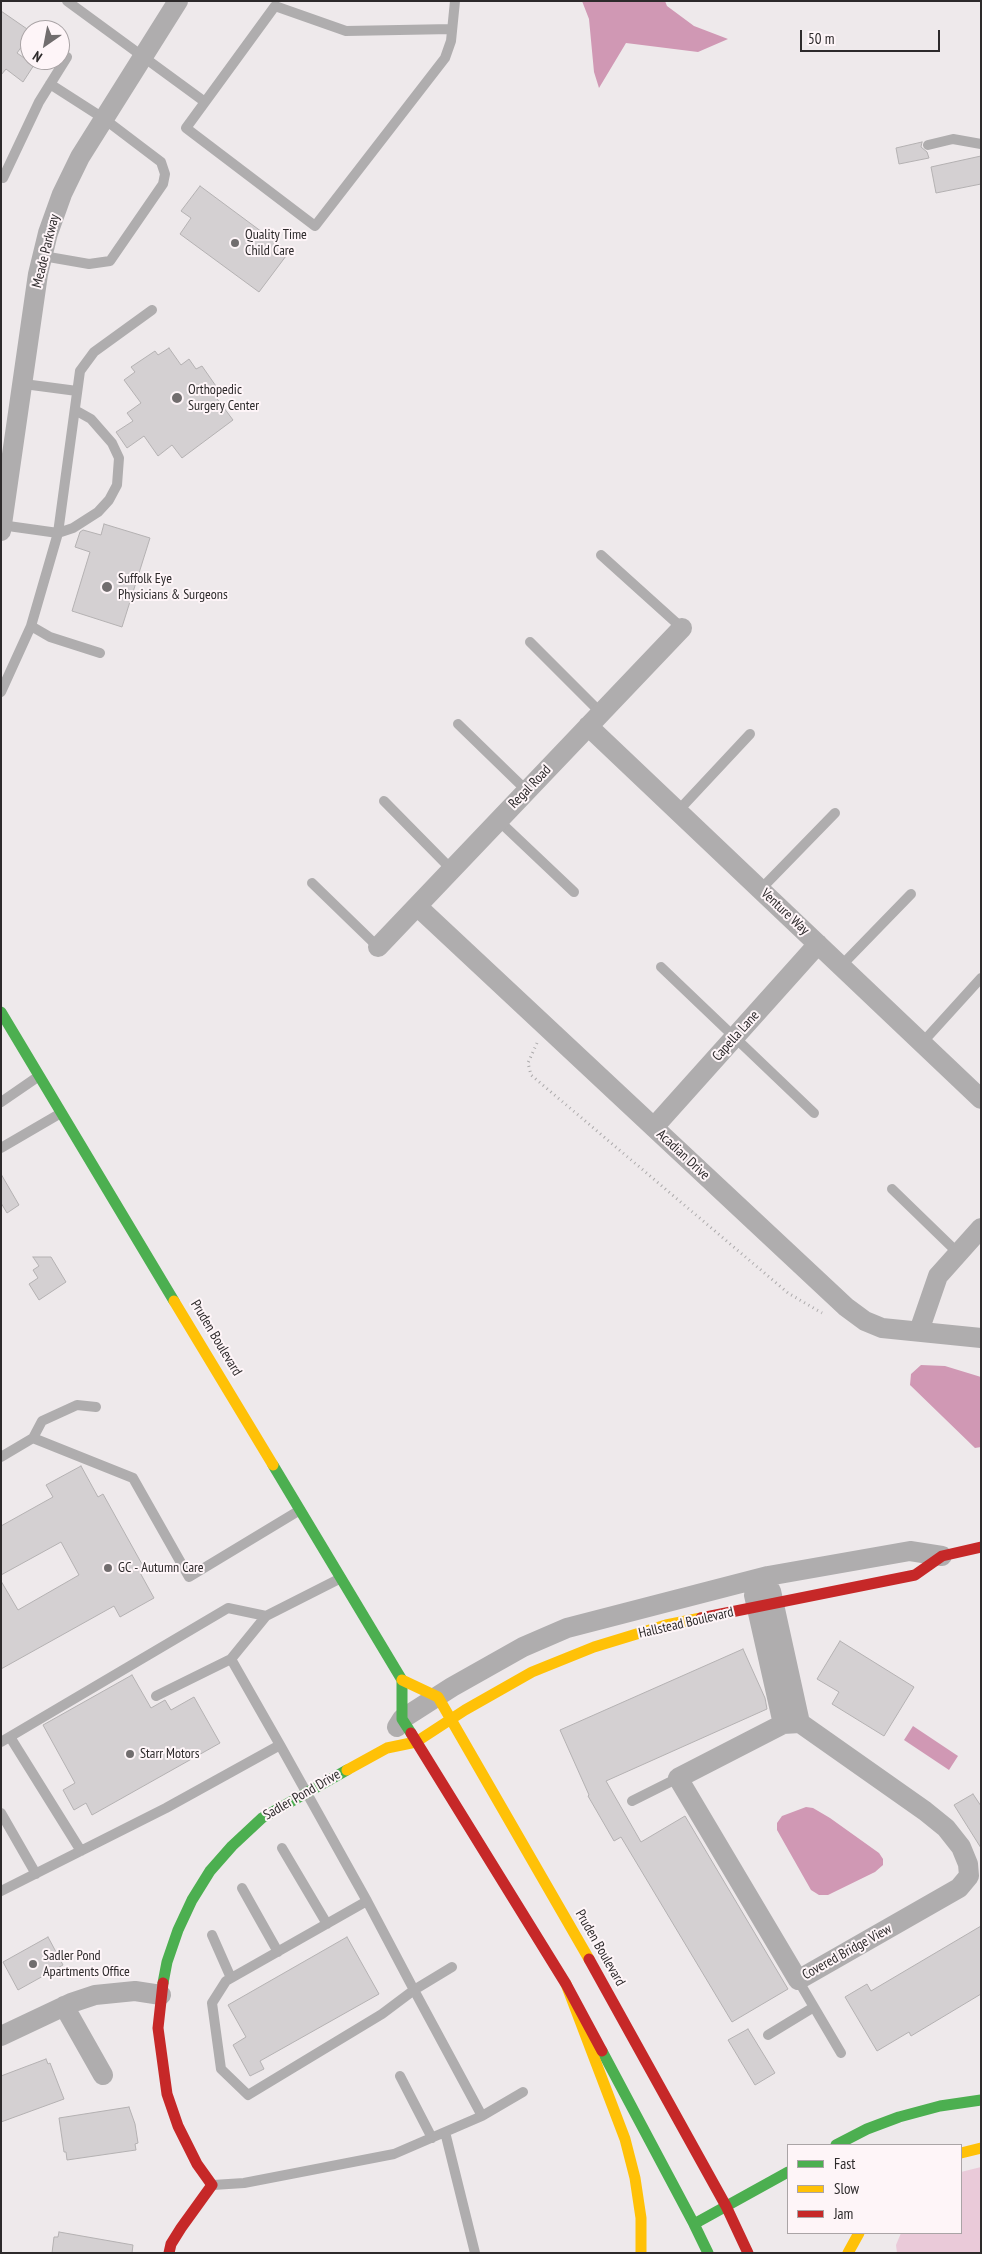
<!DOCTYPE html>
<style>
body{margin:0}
#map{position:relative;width:982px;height:2254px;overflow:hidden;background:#eee9eb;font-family:"PT Sans Narrow",sans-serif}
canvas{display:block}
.frame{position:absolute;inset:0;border:2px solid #2d2a2b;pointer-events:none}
.legend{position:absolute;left:787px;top:2144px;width:175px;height:90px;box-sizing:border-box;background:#fef5f8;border:1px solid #aaa4a6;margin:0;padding:6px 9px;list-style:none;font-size:15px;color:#2d2a2b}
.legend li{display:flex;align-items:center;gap:10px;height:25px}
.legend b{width:25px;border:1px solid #aaa4a6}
.north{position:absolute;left:20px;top:20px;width:50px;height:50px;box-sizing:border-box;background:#fef5f8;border:1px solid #aaa4a6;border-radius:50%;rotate:213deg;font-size:14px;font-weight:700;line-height:20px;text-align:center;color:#2d2a2b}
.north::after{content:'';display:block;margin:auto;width:18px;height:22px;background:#716d6e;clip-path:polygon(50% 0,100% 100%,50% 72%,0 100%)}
.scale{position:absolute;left:800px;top:30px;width:140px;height:22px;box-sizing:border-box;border:2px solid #2d2a2b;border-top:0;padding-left:6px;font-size:15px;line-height:18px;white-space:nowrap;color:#2d2a2b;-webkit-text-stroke:4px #fef5f8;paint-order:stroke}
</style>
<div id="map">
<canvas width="982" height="2254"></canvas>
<div class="frame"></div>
<ul class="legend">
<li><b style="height:6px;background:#4caf50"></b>Fast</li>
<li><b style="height:6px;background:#ffc107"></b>Slow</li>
<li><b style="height:6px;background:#c62828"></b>Jam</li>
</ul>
<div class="north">N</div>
<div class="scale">50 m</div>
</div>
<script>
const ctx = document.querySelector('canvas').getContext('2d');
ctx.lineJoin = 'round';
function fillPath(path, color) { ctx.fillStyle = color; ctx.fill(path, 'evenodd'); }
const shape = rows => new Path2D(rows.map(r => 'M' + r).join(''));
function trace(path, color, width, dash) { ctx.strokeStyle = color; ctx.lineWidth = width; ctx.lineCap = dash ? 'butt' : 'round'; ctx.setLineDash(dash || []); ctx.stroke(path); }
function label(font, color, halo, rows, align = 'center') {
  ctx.font = font + ' "PT Sans Narrow",sans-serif'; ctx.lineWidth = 4; ctx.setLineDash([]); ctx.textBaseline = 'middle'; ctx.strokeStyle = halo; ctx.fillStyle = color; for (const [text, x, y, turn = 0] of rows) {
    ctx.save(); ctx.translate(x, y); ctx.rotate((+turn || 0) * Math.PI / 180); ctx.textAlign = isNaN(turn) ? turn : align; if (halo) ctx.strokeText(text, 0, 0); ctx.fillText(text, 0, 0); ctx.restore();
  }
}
const green = shape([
 [981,2167,981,2253,897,2253,896,2245,901,2233,961,2233,961,2172]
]);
const water = shape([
 [582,1,665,1,667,6,694,26,728,39,698,52,626,43,599,88,594,72,589,19],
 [921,1365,945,1366,981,1377,981,1447,975,1448,910,1385,911,1374],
 [913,1726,958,1756,949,1770,904,1740],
 [806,1807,813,1808,830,1818,879,1853,883,1859,883,1865,875,1872,828,1895,819,1895,811,1890,777,1830,777,1823,782,1816]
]);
const building = shape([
 [1,11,30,31,30,35,17,53,34,65,23,82,6,69,1,75,1,11],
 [922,142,921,147,927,152,929,158,899,164,896,148,922,142],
 [981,156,981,184,936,193,931,167,981,156],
 [200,186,289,252,259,292,180,234,191,218,181,211,200,186],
 [169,348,181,365,189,359,196,369,202,366,218,389,212,392,233,420,182,458,172,445,158,456,144,436,127,448,116,432,133,421,127,413,141,403,124,380,135,372,131,367,155,351,158,355,169,348],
 [104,524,150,538,122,627,72,611,90,552,75,547,80,532,83,530,101,535,104,524],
 [1,1174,19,1205,7,1213,1,1203,1,1174],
 [33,1257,51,1257,66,1282,39,1300,29,1284,38,1278,33,1270,39,1266,33,1257],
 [81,1466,98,1497,103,1494,143,1566,138,1569,154,1598,120,1617,114,1606,1,1669,1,1581,18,1610,79,1575,61,1542,1,1575,1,1526,53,1497,46,1485,81,1466],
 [840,1641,914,1687,884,1736,832,1704,839,1692,817,1679,840,1641],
 [743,1649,765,1698,767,1709,606,1781,641,1842,685,1816,788,1989,732,2022,621,1837,614,1841,588,1796,589,1795,560,1730,743,1649],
 [132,1675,151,1708,165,1700,171,1710,194,1697,220,1743,92,1815,86,1803,74,1810,63,1790,75,1783,43,1725,132,1675],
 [973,1794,981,1806,981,1848,954,1805,973,1794],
 [981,1926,981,1994,911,2036,909,2032,877,2051,845,1997,867,1984,871,1991,981,1926],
 [48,1937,63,1965,18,1990,3,1962,48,1937],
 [347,1937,379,1994,260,2061,264,2069,250,2076,233,2045,246,2037,228,2005,347,1937],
 [748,2029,775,2073,755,2085,728,2040,748,2029],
 [46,2059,48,2064,50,2063,64,2099,1,2122,1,2076,46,2059],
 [129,2107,135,2124,138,2143,135,2144,136,2150,67,2160,66,2152,64,2152,59,2118,129,2107],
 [59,2232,133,2245,132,2253,52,2253,54,2237,58,2237,59,2232]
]);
const path = shape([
 [537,1043,528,1063,531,1075,788,1293,822,1313]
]);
const lane = shape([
 [67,1,205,102,186,128,315,226,445,58,451,41,455,1],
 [205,102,275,6,346,31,452,29],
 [928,145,953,139,981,144],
 [3,178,39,102,67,57],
 [43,256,89,264,110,261,163,184,165,174,161,162,103,118,50,84],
 [24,384,77,391],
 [1,525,58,533,80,371,94,352,152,310],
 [601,555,682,628],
 [31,626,58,533,73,528,98,512,109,500,117,485,119,458,112,443,91,419,75,410],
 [530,642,601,713],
 [1,692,31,626,50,637,100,653],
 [458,724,527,791],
 [384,801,452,870],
 [678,811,750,734],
 [499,821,574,892],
 [312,883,378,947],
 [760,890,835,813],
 [841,966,911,894],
 [661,967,814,1113],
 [922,1043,981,978],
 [1,1102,39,1076],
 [1,1148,61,1113],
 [892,1189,958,1253],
 [33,1438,42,1421,77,1405,96,1407],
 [1,1457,33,1438,133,1478,189,1577,300,1510],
 [266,1616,231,1659,280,1745],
 [156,1696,231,1659],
 [10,1737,81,1851],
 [1,1742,228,1608,266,1616,341,1578],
 [632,1801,678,1778],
 [1,1813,36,1874],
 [282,1848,327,1924],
 [242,1888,278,1952],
 [1,1891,166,1808,280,1745,353,1876,367,1901,414,1990,382,2014,248,2095,221,2069,212,2003,226,1981,367,1901],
 [212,1935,231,1978],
 [798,1980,841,2053],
 [768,2035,814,2007],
 [400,2076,432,2138],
 [482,2116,523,2092],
 [445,2132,475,2253],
 [213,2185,244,2183,394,2154,482,2116,414,1990,452,1967]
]);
const street = shape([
 [1,531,38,274,48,233,62,194,80,157,178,1],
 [588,726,981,1099],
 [417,906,846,1307,865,1321,882,1328,981,1338],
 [378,947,682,628],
 [654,1127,818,944],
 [919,1331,938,1276,981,1228],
 [771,1591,800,1723],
 [754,1595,783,1724],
 [800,1723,925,1811,946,1828,961,1847,968,1864,969,1876,959,1888,798,1980,678,1778,783,1724,800,1723],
 [397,1727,402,1719,452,1687,523,1647,567,1628,768,1576,910,1551,942,1556],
 [64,2006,103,2075],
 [1,2036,71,2003,95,1995,135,1991,161,1995]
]);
const fast = shape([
 [1,1012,174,1301],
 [273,1465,402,1680,402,1719,411,1733],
 [163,1983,167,1962,178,1930,192,1900,210,1871,232,1846,262,1818,347,1770],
 [602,2051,694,2224],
 [836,2145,867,2129,899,2117,940,2106,981,2100],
 [708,2253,694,2224,788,2172]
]);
const slow = shape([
 [174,1301,273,1465],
 [402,1680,438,1697,589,1959],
 [347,1770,387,1748,416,1742,465,1710,532,1672,594,1647,666,1625,701,1618],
 [566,1984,625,2139,635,2178,641,2218,641,2253],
 [961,2153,981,2148],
 [848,2253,859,2233]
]);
const jam = shape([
 [701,1618,915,1575,942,1556,981,1547],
 [411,1733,566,1984,602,2051],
 [589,1959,726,2206,748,2253],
 [163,1983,158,2028,167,2094,178,2126,197,2164,212,2185,181,2228,171,2244,169,2253]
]);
const markers = [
 [235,243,5,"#716d6e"],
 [177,398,6,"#716d6e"],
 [107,587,6,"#716d6e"],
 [108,1568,5,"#716d6e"],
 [130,1754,5,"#716d6e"],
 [33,1964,5,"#716d6e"]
];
const poiNames = [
 ["Quality Time",245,235],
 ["Child Care",245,251],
 ["Orthopedic",188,390],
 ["Surgery Center",188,406],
 ["Suffolk Eye",118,579],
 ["Physicians & Surgeons",118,595],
 ["GC - Autumn Care",118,1568],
 ["Starr Motors",140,1754],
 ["Sadler Pond",43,1956],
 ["Apartments Office",43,1972]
];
const streetNames = [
 ["Meade Parkway",46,251,-76],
 ["Regal Road",530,787,-46],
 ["Venture Way",785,912,43],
 ["Capella Lane",736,1036,-48],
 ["Acadian Drive",683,1155,43],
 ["Pruden Boulevard",216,1338,59],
 ["Hallstead Boulevard",686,1623,-13],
 ["Sadler Pond Drive",302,1795,-30],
 ["Pruden Boulevard",600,1948,60],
 ["Covered Bridge View",847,1952,-29]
];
fillPath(green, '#eacad9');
fillPath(water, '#d098b4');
fillPath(building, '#d4d0d2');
trace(building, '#b4b1b2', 1);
trace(path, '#adabac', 3, [1, 4]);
trace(lane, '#afadae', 10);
trace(street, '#afadae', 20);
trace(fast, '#4caf50', 11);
trace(slow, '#ffc107', 11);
trace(jam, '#c62828', 11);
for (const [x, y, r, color] of markers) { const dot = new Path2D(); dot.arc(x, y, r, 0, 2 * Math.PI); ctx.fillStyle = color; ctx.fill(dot); trace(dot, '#fef5f8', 2); }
label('14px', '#2d2a2b', '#fef5f8', poiNames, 'left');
label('14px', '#2d2a2b', '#fef5f8', streetNames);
</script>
